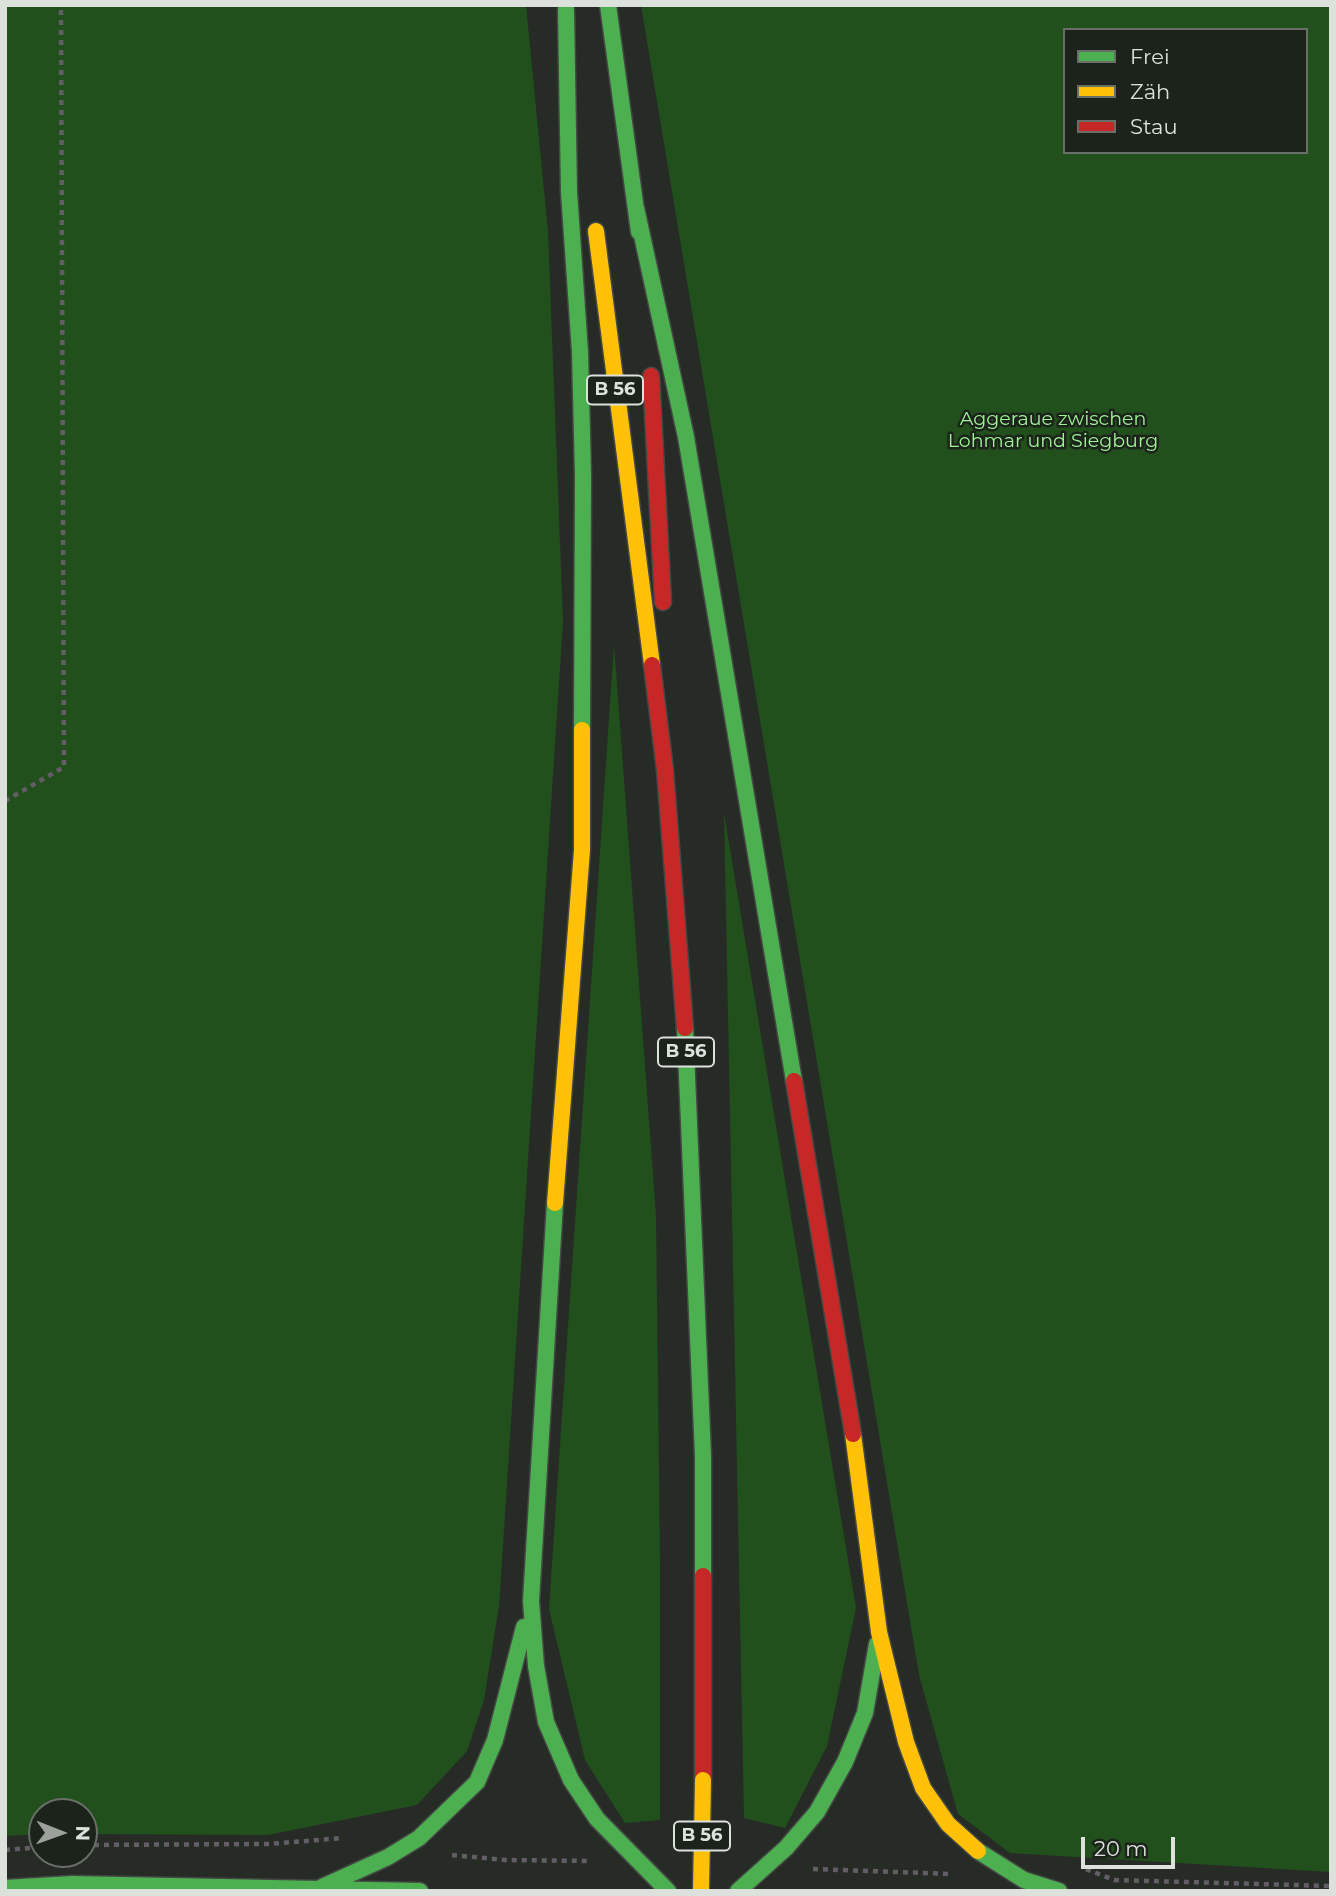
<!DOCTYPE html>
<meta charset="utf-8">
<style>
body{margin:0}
#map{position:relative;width:1336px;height:1896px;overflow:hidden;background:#262b26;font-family:Montserrat,sans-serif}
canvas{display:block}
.frame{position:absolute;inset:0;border:7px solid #dce1dc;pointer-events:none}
.legend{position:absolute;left:1063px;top:28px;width:245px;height:126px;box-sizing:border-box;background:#1c231b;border:2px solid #696f68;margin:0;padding:9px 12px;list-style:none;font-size:21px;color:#dce1dc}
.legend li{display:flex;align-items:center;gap:14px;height:35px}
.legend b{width:35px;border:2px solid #696f68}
.north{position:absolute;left:28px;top:1798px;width:70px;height:70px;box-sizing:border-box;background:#1c231b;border:2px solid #696f68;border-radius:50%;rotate:91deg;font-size:19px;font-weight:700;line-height:28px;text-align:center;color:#dce1dc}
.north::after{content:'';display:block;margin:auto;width:24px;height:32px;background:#9ca19c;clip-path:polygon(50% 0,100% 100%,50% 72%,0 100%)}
.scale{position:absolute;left:1081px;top:1837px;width:94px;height:32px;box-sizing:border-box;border:4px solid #dce1dc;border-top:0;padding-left:9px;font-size:21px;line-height:24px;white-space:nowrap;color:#dce1dc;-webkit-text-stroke:5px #1c231b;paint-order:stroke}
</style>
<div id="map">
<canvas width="1336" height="1896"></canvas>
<div class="frame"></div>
<ul class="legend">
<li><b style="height:9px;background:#4caf50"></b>Frei</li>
<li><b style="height:9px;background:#ffc107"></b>Zäh</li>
<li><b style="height:9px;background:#c62828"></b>Stau</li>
</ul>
<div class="north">N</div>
<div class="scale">20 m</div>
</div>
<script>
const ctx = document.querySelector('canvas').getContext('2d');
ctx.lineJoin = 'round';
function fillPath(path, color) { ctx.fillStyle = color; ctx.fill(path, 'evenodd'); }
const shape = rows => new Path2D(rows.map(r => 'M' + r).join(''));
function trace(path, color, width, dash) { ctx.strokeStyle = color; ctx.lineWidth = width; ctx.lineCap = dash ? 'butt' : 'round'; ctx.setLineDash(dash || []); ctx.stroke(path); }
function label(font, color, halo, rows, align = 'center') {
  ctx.font = font + ' Montserrat,sans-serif'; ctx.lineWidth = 5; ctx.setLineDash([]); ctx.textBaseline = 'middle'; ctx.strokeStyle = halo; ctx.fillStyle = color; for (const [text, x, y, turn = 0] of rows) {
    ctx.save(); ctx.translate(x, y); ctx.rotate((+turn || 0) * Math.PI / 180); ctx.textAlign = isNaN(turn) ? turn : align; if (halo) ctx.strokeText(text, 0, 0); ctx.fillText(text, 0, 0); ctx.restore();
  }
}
const green = shape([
 [5,5,526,5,548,232,563,621,499,1606,484,1700,467,1751,417,1805,268,1835,84,1834,84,1812,42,1812,42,1834,5,1836],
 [641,5,1331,5,1331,1872,1010,1853,958,1814,919,1675],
 [1065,30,1306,30,1306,152,1065,152],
 [614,644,656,1216,660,1562,660,1820,625,1823,585,1760,549,1609],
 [724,813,856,1608,827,1746,785,1828,744,1818]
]);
const path = shape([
 [5,801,64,767,61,5],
 [84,1845,269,1844,342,1838],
 [5,1850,42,1847],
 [452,1855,505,1860,590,1861],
 [813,1869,951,1874],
 [1086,1869,1114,1880,1331,1886]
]);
const fast = shape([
 [608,5,639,232],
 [566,10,569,192,580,352,583,476,582,730],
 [636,208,686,437,794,1081],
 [685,1028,703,1456,703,1576],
 [555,1203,531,1601,536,1666,546,1722,571,1780,597,1819,668,1891],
 [978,1851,1024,1880,1059,1891],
 [322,1887,388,1857,419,1838,477,1782,495,1740,524,1627],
 [5,1888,72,1884,420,1891],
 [738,1891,786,1848,817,1812,845,1762,865,1713,877,1644]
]);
const slow = shape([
 [596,231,652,665],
 [555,1203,582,850,582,730],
 [853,1434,879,1632,906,1742,923,1788,948,1824,978,1851]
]);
const jam = shape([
 [651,376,663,602],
 [652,665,665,770,685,1028],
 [794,1081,853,1434],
 [703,1576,703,1780]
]);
const slowBridge = shape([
 [701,1891,703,1780]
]);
const shields = [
 [615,390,56],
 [686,1052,56],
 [702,1836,56]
];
const shieldNames = [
 ["B 56",615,390],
 ["B 56",686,1052],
 ["B 56",702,1836]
];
const parkNames = [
 ["Aggeraue zwischen",1053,419],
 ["Lohmar und Siegburg",1053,441]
];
fillPath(green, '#22501d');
trace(fast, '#444744', 19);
trace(slow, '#444744', 19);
trace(jam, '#444744', 19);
trace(path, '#635e65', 4.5, [5, 5]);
trace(fast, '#4caf50', 16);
trace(slow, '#ffc107', 16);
trace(jam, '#c62828', 16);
trace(slowBridge, '#444744', 19, []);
trace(slowBridge, '#ffc107', 16);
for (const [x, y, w] of shields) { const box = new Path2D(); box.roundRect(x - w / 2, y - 14.5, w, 29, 5); ctx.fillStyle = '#1c231b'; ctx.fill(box); trace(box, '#dce1dc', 2); }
label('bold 18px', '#dce1dc', null, shieldNames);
label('19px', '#9ef395', '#1c231b', parkNames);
</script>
